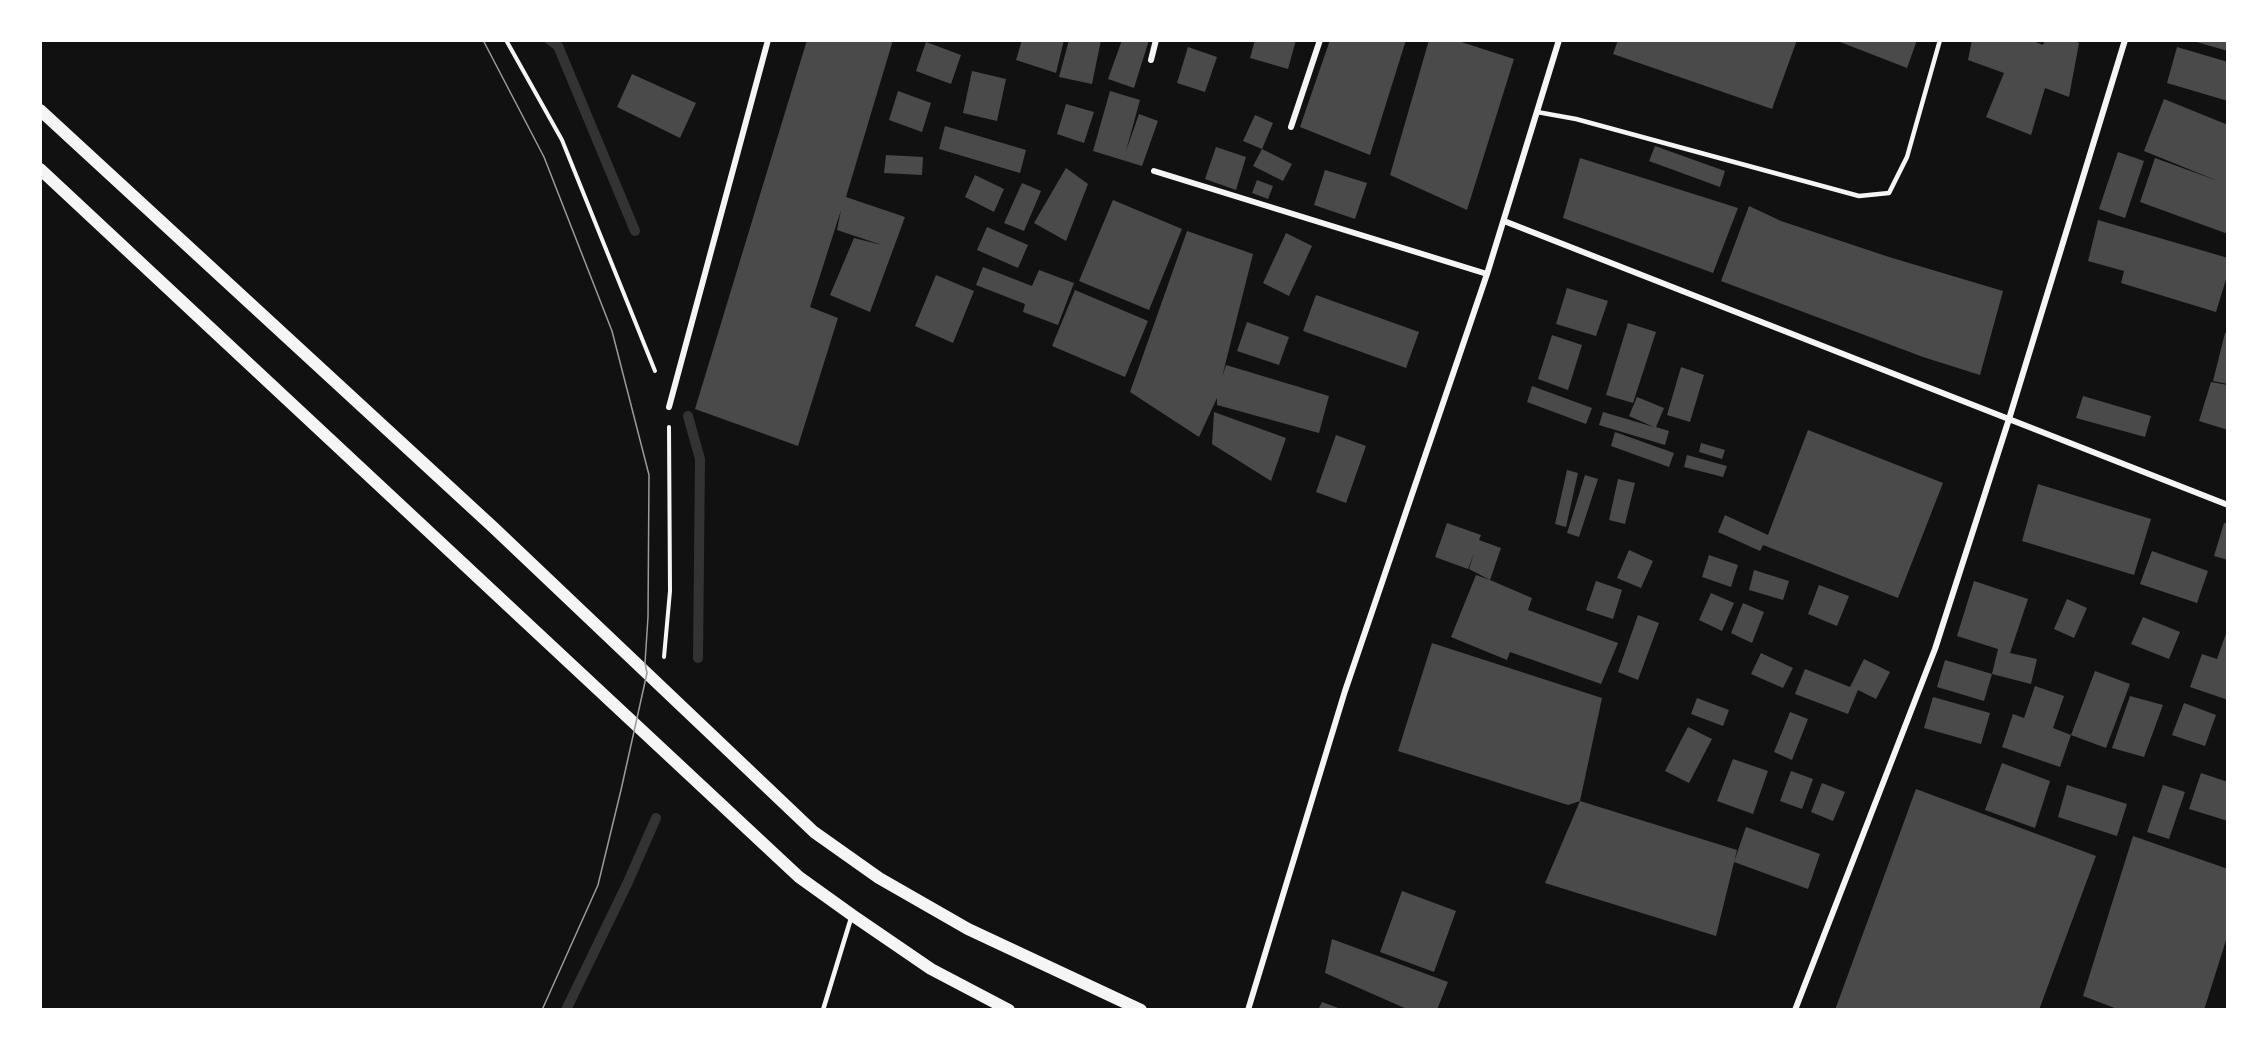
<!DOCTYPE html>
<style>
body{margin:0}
#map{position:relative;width:2268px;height:1050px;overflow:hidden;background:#111;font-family:"Varela Round",sans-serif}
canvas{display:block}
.frame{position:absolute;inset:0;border:42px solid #fff;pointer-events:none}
</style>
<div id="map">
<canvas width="2268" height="1050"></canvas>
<div class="frame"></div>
</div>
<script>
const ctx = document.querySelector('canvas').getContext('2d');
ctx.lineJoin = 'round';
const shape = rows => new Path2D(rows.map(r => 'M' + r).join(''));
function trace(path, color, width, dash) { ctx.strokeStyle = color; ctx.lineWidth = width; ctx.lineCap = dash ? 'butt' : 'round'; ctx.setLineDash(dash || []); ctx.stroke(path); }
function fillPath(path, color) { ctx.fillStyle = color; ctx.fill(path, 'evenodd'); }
const stream = shape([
 [550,40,558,46,635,231],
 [688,416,700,459,698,658],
 [566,1010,628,882,656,818]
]);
const building = shape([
 [807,40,893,40,846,197,905,217,870,312,830,295,854,238,882,245,837,230,841,210,810,307,838,318,798,446,695,409],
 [1022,40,1064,40,1056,73,1016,60],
 [1069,40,1101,40,1092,84,1059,77],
 [1122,40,1149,40,1134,88,1108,79],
 [1255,40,1296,40,1288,69,1250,58],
 [1330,40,1406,40,1370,155,1300,127],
 [1429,40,1455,40,1514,59,1467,210,1390,175],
 [1618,40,1797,40,1772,109,1613,54],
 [1835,40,1917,40,1907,68],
 [1972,40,2031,40,2043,45,2045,40,2073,40,2079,43,2069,97,2045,88,2031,135,1986,117,2004,73,1968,60],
 [2193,40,2228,40,2228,51,2193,41],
 [926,42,961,55,951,84,916,71],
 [1188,47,1217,57,1205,92,1177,83],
 [2177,47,2228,62,2228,101,2167,83],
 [972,71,1006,79,997,121,963,113],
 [632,74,696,103,680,138,617,107],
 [898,91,931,103,922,132,889,120],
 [1110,91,1140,100,1126,151,1139,114,1158,121,1142,166,1093,151],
 [2164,99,2228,125,2228,234,2140,202,2155,158,2218,181,2144,151],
 [1066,104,1094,112,1084,143,1057,134],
 [1255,115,1273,123,1262,149,1243,141],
 [945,126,1026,150,1020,173,939,149],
 [1655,146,1725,171,1720,187,1649,161],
 [1216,147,1246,157,1236,190,1205,179],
 [1262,149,1292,164,1283,181,1253,166],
 [2118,152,2144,161,2125,218,2099,209],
 [886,155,923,157,922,175,884,173],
 [1580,158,1738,208,1713,273,1563,218],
 [1066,168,1088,184,1066,241,1034,223],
 [1325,170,1367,183,1355,219,1314,205],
 [975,175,1004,189,994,212,965,197],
 [1257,180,1273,186,1268,199,1252,193],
 [1022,183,1041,191,1024,231,1004,223],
 [1113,200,1182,229,1149,310,1079,281],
 [1749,206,1781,221,1889,257,2003,291,1980,375,1923,357,1721,281],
 [2098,220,2228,258,2228,273,2216,312,2121,283,2124,271,2088,261],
 [987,227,1028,245,1018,268,977,250],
 [1187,231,1253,254,1222,377,1226,365,1329,396,1319,433,1217,405,1217,398,1199,437,1130,392],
 [1286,233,1312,246,1289,296,1263,283],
 [983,267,1032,286,1039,270,1074,283,1058,325,1023,312,1025,304,976,285],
 [936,275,974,291,953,343,915,326],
 [1567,288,1608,301,1596,336,1556,324],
 [1075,290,1148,321,1125,377,1052,346],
 [1316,295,1419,332,1406,368,1303,331],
 [1247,322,1289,337,1279,365,1237,351],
 [1628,323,1656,332,1633,403,1606,395],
 [2225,333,2228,333,2228,384,2213,381],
 [1552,335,1582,345,1568,390,1538,379],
 [1681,367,1704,375,1690,422,1667,415],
 [2211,382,2228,385,2228,430,2199,421],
 [1532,386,1592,408,1586,424,1527,402],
 [2083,396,2151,416,2145,437,2076,418],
 [1637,397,1664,408,1656,427,1669,431,1665,445,1599,425,1603,412,1654,427,1629,416],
 [1214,412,1286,438,1271,481,1212,444],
 [1808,430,1943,483,1898,598,1763,545,1760,551,1718,532,1725,515,1768,535],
 [1615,432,1674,453,1669,467,1611,446],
 [1336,435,1366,446,1346,503,1316,492],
 [1701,443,1725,450,1722,459,1699,452],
 [1687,455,1727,466,1723,477,1684,467],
 [1567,470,1578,473,1566,527,1555,524],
 [1585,475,1598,479,1579,537,1567,533],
 [1618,479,1635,483,1625,524,1609,520],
 [2038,484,2151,519,2134,575,2022,541],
 [1447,523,1481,535,1479,540,1501,548,1490,580,1532,598,1528,610,1618,643,1601,684,1510,652,1507,660,1451,637,1476,575,1490,580,1469,569,1474,553,1468,569,1435,557],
 [2224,523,2228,524,2228,560,2214,556],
 [1629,550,1653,561,1641,588,1617,578],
 [2152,551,2208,571,2197,603,2140,584],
 [1709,555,1738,565,1731,587,1702,577],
 [1754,570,1789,581,1783,600,1749,590],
 [1596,581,1622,590,1613,619,1586,610],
 [1974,581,2028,599,2010,653,2037,659,2031,684,1992,674,1998,649,1957,636],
 [1819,585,1849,596,1837,626,1808,614],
 [1711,593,1734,603,1722,631,1699,620],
 [2067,599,2087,608,2074,638,2054,629],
 [1743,603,1764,612,1752,643,1731,633],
 [1638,615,1659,623,1638,680,1618,672],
 [2143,617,2180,632,2169,659,2131,644],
 [2228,628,2228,700,2190,687,2202,654,2217,659],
 [1432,643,1602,698,1580,801,1568,805,1398,751],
 [1761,653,1793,668,1783,688,1751,674],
 [1864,659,1890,672,1876,699,1858,690,1848,714,1795,694,1805,669,1850,687],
 [1945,660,1992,674,1984,701,1937,687],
 [2095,671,2130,684,2106,748,2071,735],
 [2035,686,2064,696,2053,728,2071,735,2060,767,2002,747,2013,714,2024,718],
 [2130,696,2163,705,2144,757,2112,748],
 [1933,697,1990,713,1981,744,1924,728],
 [1697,698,1729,710,1723,726,1691,714],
 [2184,703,2216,715,2205,746,2172,735],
 [1790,712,1808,719,1792,760,1774,752],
 [1688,727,1712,739,1689,783,1665,771],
 [1733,759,1768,771,1753,814,1717,801],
 [2002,763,2050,781,2035,828,1985,810],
 [1791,771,1813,779,1802,809,1780,801],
 [2201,773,2228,782,2228,821,2189,809],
 [1822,783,1845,792,1833,821,1811,812],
 [2067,785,2127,804,2117,836,2058,817],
 [2163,785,2185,792,2169,839,2147,832],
 [1916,789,2096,856,2039,1010,1835,1010],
 [1580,801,1737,850,1716,936,1545,883],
 [1746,827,1820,854,1808,889,1734,862],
 [2133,836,2228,869,2228,934,2204,1010,2120,1010,2083,996],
 [1402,891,1456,911,1434,972,1380,952],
 [1332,939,1448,982,1437,1010,1409,1010,1325,973],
 [1322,1002,1341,1009,1341,1010,1318,1010]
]);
const path = shape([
 [506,40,562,140,655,371],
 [664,657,670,591,669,427]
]);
const service = shape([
 [1537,112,1576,119,1859,196,1889,193,1907,157,1940,40],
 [823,1010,852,915]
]);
const minor = shape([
 [1151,60,1156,40],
 [1291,127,1320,40],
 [1154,171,1487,274],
 [1504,221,2228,505],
 [669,407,768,40],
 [1248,1010,1345,691,1487,274,1559,40],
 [1795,1010,1935,649,2009,419,2125,40]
]);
const secondary = shape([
 [40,110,494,528,814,832,879,878,968,929,1141,1010],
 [40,169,799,877,852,915,931,969,1009,1010]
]);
const tram = shape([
 [483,40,544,157,612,331,649,475,648,617,645,663,647,673,621,790,598,885,542,1010]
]);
trace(stream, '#333', 10);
fillPath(building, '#4a4a4a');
trace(path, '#f5f5f5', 4);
trace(service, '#f5f5f5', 4.5);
trace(minor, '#f5f5f5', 6);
trace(secondary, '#f5f5f5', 12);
trace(tram, '#9a9a9a', 1.5);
</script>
